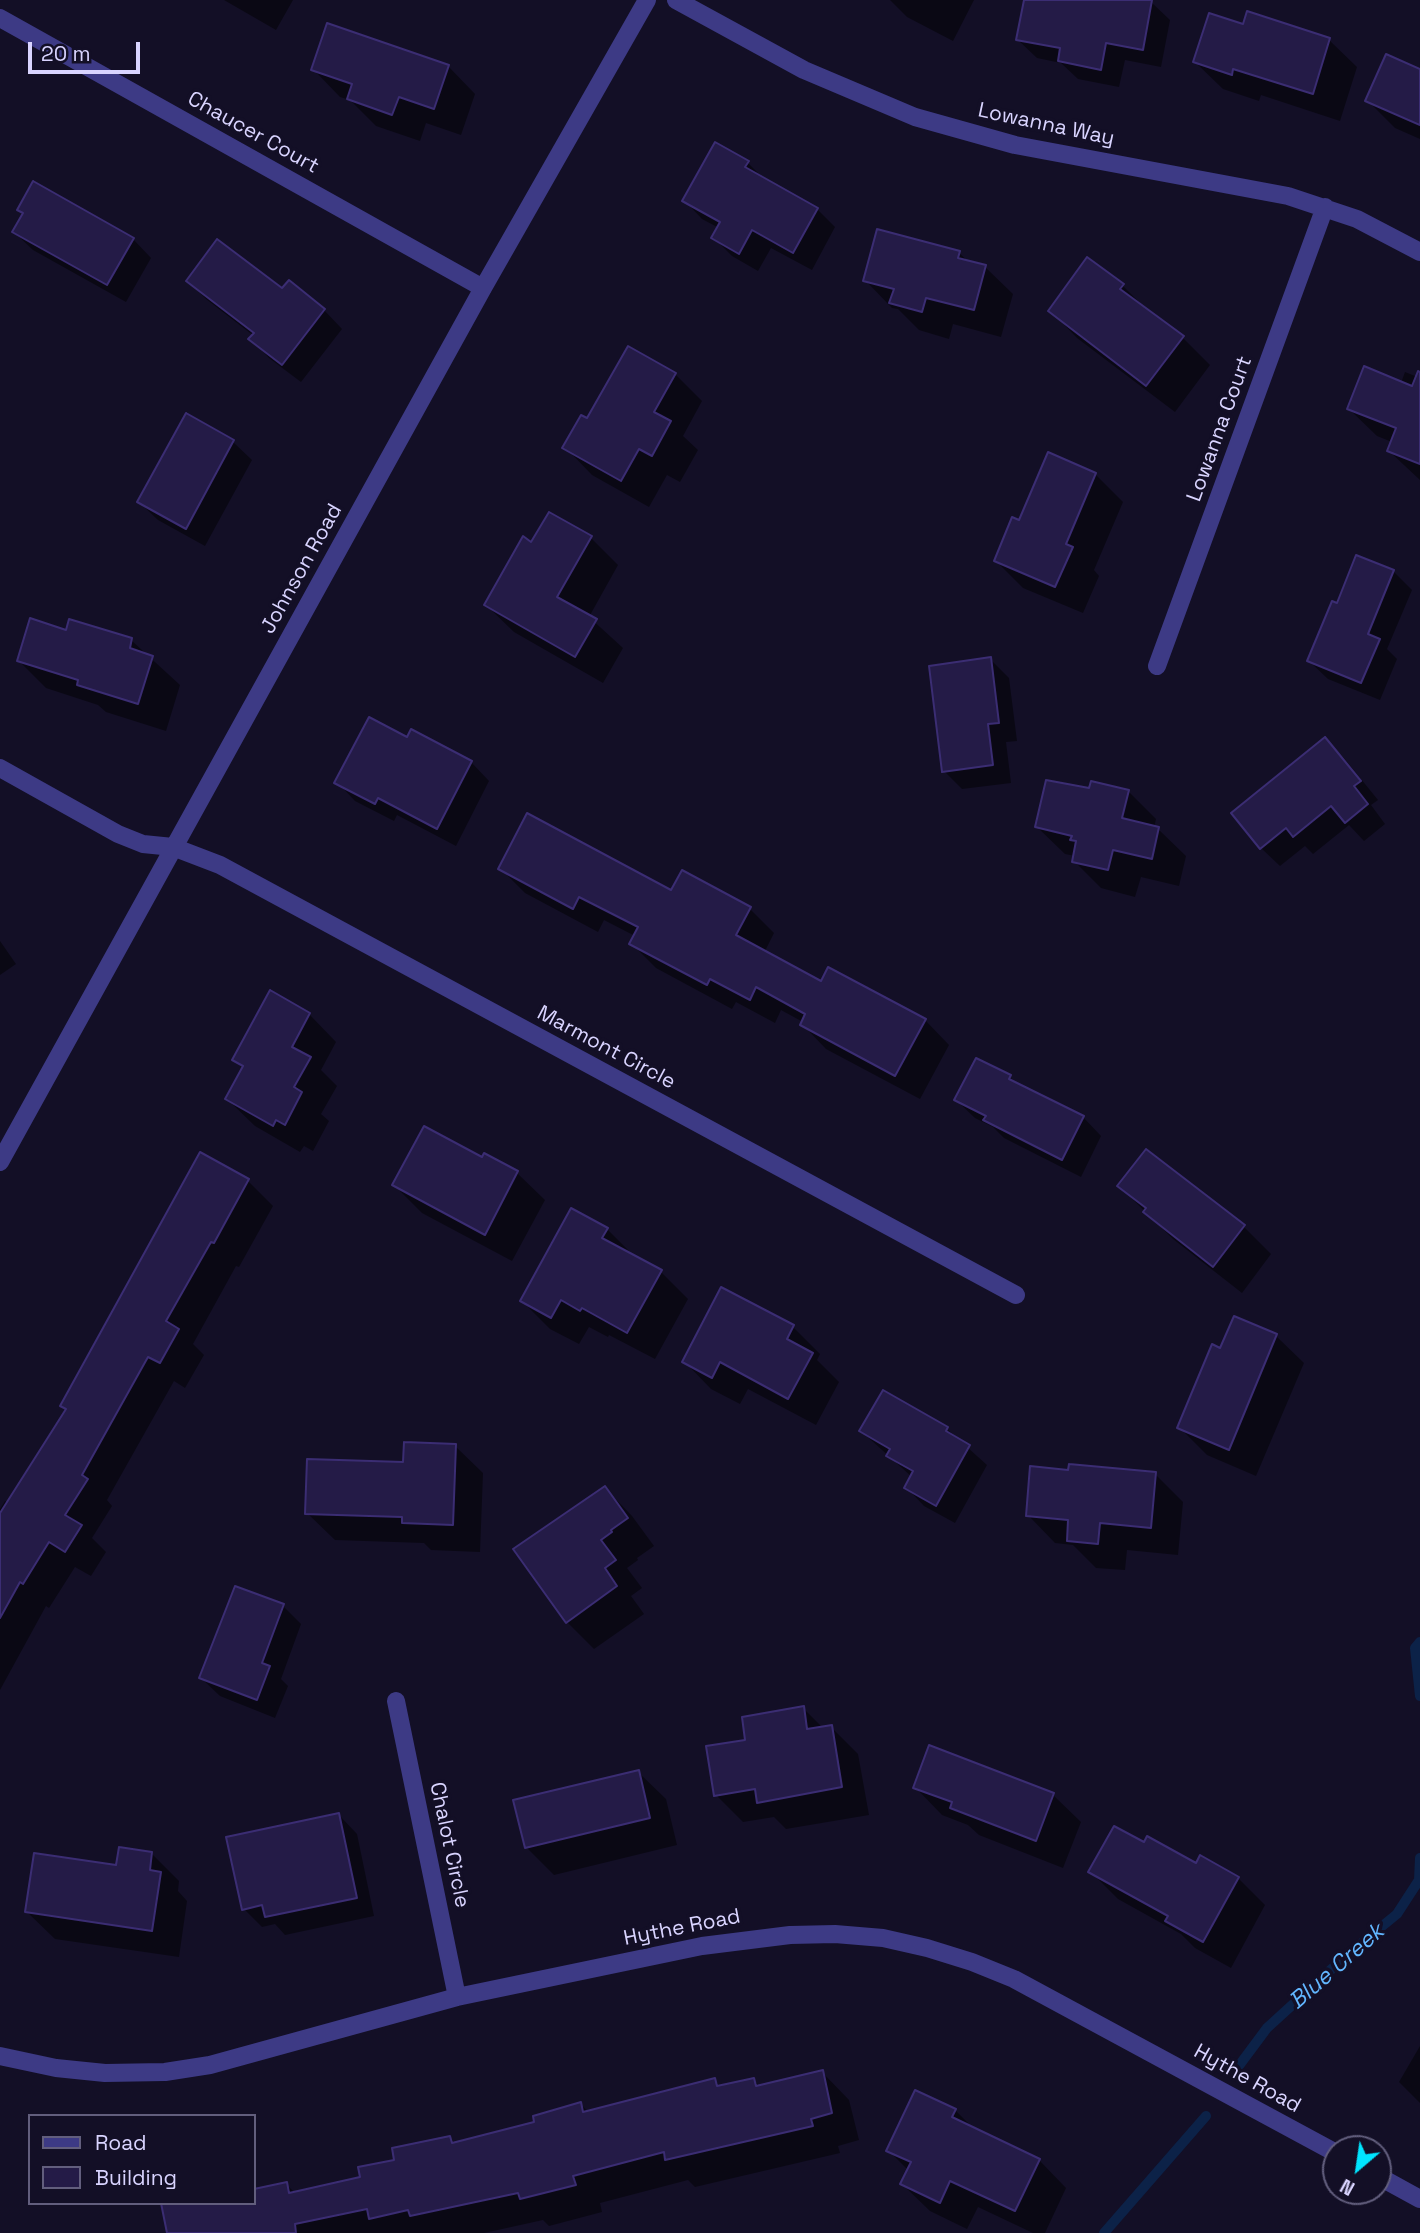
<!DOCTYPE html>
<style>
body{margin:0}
#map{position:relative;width:1420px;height:2233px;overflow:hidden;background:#130f26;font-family:"Space Grotesk",sans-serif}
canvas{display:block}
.legend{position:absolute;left:28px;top:2114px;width:228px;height:91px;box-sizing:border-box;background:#130f26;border:2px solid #625e7d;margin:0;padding:9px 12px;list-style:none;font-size:21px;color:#d9d4ff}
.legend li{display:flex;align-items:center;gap:14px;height:35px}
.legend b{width:35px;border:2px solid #625e7d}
.north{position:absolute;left:1322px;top:2135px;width:70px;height:70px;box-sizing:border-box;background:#130f26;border:2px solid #625e7d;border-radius:50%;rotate:209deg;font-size:19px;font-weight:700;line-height:28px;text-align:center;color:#d9d4ff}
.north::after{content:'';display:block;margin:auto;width:24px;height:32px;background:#00e5ff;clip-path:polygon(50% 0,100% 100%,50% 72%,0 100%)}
.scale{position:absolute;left:28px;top:42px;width:112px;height:32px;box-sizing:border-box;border:4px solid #d9d4ff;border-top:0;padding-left:9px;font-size:21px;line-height:24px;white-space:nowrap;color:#d9d4ff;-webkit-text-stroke:5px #130f26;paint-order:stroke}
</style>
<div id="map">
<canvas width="1420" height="2233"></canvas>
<ul class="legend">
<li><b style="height:9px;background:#3d3a85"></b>Road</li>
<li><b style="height:19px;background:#241b47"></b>Building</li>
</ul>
<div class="north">N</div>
<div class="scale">20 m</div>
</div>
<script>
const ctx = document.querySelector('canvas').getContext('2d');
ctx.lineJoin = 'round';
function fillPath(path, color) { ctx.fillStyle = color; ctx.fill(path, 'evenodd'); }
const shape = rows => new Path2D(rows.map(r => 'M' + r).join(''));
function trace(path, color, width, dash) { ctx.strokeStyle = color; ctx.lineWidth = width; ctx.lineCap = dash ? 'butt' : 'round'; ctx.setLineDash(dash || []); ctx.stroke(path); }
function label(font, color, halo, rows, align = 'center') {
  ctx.font = font + ' "Space Grotesk",sans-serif'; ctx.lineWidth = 7; ctx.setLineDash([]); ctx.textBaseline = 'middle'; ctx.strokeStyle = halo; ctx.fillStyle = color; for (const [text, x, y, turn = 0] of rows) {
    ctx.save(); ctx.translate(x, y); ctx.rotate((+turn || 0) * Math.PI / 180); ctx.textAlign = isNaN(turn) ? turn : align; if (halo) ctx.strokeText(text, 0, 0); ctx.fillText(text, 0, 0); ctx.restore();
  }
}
const shadow = shape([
 [224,0,293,0,276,30],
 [890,0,974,0,953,41,907,17],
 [1026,0,1151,2,1170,20,1161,67,1125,60,1119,87,1078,79,1061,63,1037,58,1018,40],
 [1244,26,1329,40,1357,67,1340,121,1261,95,1259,101,1223,89,1195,62],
 [448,66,475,94,461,135,426,123,420,141,376,126,350,100,340,97,313,69],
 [1420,71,1420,139,1395,128,1367,100],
 [748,163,765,180,817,209,835,227,812,270,771,248,758,271,732,256,714,238,719,228,702,219,684,200],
 [19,209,133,239,151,258,126,302,33,250,14,232,24,214],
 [959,253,969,262,985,267,1013,294,1001,337,953,324,949,339,919,330,898,309,892,308,865,280],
 [188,281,282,290,324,310,342,329,301,382,269,358,251,339,254,336,206,299],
 [1122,285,1150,313,1182,337,1210,365,1175,412,1077,338,1050,310],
 [1405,372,1420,378,1420,480,1389,451,1392,442,1377,436,1349,409,1401,383],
 [675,374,702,401,683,436,698,450,680,482,667,475,649,507,592,475,565,447,588,421],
 [187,416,233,442,252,460,205,546,158,520,139,502],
 [1095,474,1123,502,1094,570,1099,576,1083,613,1023,588,996,561,1020,522],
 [549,514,591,538,618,565,589,617,623,648,603,683,514,632,486,605,532,544],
 [1393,571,1412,590,1387,649,1397,659,1380,700,1328,679,1309,661,1338,605],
 [67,632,131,640,180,685,166,731,106,712,98,705,46,688,19,661],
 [990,659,1009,678,1017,741,1006,742,1011,783,962,789,944,771],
 [1325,739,1344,758,1378,800,1371,805,1385,824,1364,841,1349,825,1313,854,1305,846,1280,866,1261,848],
 [471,762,489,781,456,846,397,815,394,821,355,801,337,782],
 [1090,790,1128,791,1156,819,1154,828,1158,829,1186,856,1179,886,1141,877,1135,897,1101,888,1074,861,1075,856,1065,854,1037,827],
 [500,868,671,893,750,909,774,933,764,953,821,983,925,1020,949,1045,920,1099,826,1049,802,1024,803,1022,781,1010,775,1023,736,1002,732,1009,656,968,631,943,635,936,604,920,598,932,525,893],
 [0,941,16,964,0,975],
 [309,1014,336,1042,321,1070,337,1086,321,1114,329,1121,313,1151,304,1146,300,1152,255,1126,227,1099,243,1069,234,1059],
 [1010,1077,1018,1085,1083,1117,1101,1136,1081,1177,1004,1138,993,1127,975,1118,956,1100],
 [1146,1151,1244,1227,1271,1254,1242,1293,1173,1239,1119,1186],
 [484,1155,517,1173,545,1200,512,1261,422,1213,394,1185,482,1160],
 [248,1181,273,1206,239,1267,236,1266,193,1344,204,1355,185,1388,174,1381,107,1500,112,1506,92,1538,106,1552,91,1576,75,1567,49,1608,46,1606,0,1690,0,1509,5,1501,8,1503,67,1410,62,1406],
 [607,1229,635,1257,660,1271,688,1299,655,1359,609,1335,608,1337,589,1327,579,1344,550,1329,522,1301],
 [1235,1318,1276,1336,1304,1363,1256,1476,1207,1455,1179,1427,1221,1350],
 [793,1327,820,1354,817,1360,839,1382,816,1425,748,1389,740,1404,711,1389,684,1361],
 [947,1429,987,1465,955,1523,924,1506,906,1487,912,1477,861,1431],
 [455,1446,483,1473,480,1552,431,1550,424,1543,335,1540,307,1513,405,1464],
 [1070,1472,1155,1474,1183,1502,1178,1555,1127,1550,1125,1570,1096,1568,1073,1545,1055,1543,1028,1515],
 [605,1488,632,1516,654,1546,637,1558,638,1560,627,1568,642,1588,631,1596,644,1614,594,1649,567,1622],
 [283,1606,301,1624,281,1679,288,1686,275,1718,220,1696,201,1678],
 [803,1708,823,1728,831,1727,858,1754,869,1815,786,1829,774,1817,743,1822,716,1795],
 [930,1747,1053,1795,1081,1822,1063,1868,979,1835,968,1825,942,1815,915,1787],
 [638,1772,666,1799,677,1845,554,1875,526,1847],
 [339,1815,357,1834,374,1916,285,1935,275,1924,262,1927,244,1909],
 [1144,1844,1197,1865,1238,1878,1265,1905,1231,1968,1195,1948,1181,1934,1118,1899,1091,1872],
 [151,1853,179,1881,178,1891,187,1901,179,1957,55,1939,27,1912,117,1867],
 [1420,2046,1420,2103,1399,2082],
 [822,2072,849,2100,859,2140,838,2146,840,2153,695,2187,688,2180,600,2203,602,2212,549,2226,543,2220,484,2233,169,2233,254,2203,254,2190,286,2184,295,2193,362,2178,450,2138,456,2144,536,2124,581,2104,588,2112,714,2080,721,2087,753,2080,760,2086],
 [955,2110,975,2130,1039,2160,1066,2188,1045,2233,1033,2233,978,2207,967,2229,930,2211,902,2184,909,2171,888,2150]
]);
const stream = shape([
 [1420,1642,1415,1648,1420,1696],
 [1238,2067,1267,2028,1347,1955,1397,1914,1419,1880,1420,1858],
 [1104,2233,1206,2116]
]);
const building = shape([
 [1024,0,1152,0,1143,50,1106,43,1101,70,1058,61,1060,48,1016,40,1024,0],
 [1247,11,1330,38,1313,94,1233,69,1232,75,1193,62,1209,13,1243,24,1247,11],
 [327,23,449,65,434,109,399,97,392,115,347,99,352,84,311,70,327,23],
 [1386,54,1420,69,1420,125,1365,101,1386,54],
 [715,142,749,161,745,167,818,208,793,253,752,230,739,254,711,238,720,222,682,201,715,142],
 [33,181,134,238,107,285,12,232,23,213,17,210,33,181],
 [877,229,960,251,958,258,986,265,974,310,926,298,922,312,889,303,894,289,863,281,877,229],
 [217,239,282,288,289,280,325,309,282,365,248,339,254,333,186,281,217,239],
 [1087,257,1124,284,1120,289,1184,336,1146,386,1048,311,1087,257],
 [628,346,676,373,654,412,671,421,652,456,639,449,621,481,562,448,581,415,587,418,628,346],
 [1364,366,1412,386,1418,371,1420,372,1420,464,1387,451,1396,428,1347,409,1364,366],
 [186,413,234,440,186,529,137,502,186,413],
 [1048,452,1096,473,1066,544,1073,547,1055,587,994,561,1012,517,1019,520,1048,452],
 [549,512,592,536,557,597,597,619,575,657,484,605,523,536,531,542,549,512],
 [1356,555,1394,570,1368,634,1380,639,1361,683,1307,661,1332,601,1337,603,1356,555],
 [30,618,66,630,69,619,132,638,130,648,153,656,138,704,77,685,78,680,17,661,30,618],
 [991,657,999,723,988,724,993,765,942,772,929,666,991,657],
 [369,717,407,737,411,729,472,761,437,829,378,798,375,804,334,783,369,717],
 [1325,737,1361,781,1354,786,1368,804,1345,823,1331,806,1293,837,1286,828,1260,849,1231,813,1325,737],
 [1046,780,1089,788,1091,781,1129,790,1122,818,1159,827,1152,859,1113,850,1108,870,1072,862,1076,841,1070,840,1072,836,1035,827,1046,780],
 [527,813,671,890,682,870,751,907,736,935,821,981,828,967,926,1019,895,1076,800,1025,805,1014,756,987,750,1000,710,979,707,985,629,944,638,927,579,897,573,909,498,869,527,813],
 [270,990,310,1013,292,1047,311,1057,294,1087,302,1092,285,1125,276,1120,273,1126,225,1099,243,1066,232,1060,270,990],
 [976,1058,1011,1075,1009,1079,1084,1116,1062,1160,983,1120,986,1116,954,1100,976,1058],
 [424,1126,482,1157,484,1153,518,1171,485,1235,392,1185,424,1126],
 [1146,1149,1245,1225,1213,1267,1143,1212,1146,1208,1117,1186,1146,1149],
 [200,1152,249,1179,214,1243,211,1242,166,1321,179,1329,160,1363,148,1357,82,1475,88,1479,65,1515,82,1525,65,1552,49,1542,23,1584,20,1582,0,1618,0,1513,66,1409,60,1406,200,1152],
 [571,1208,608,1228,602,1238,662,1270,627,1333,582,1308,580,1311,561,1300,551,1318,520,1301,571,1208],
 [721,1287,794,1325,787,1339,813,1353,788,1399,720,1362,712,1378,682,1362,721,1287],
 [1234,1316,1277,1334,1229,1450,1177,1428,1212,1344,1220,1348,1234,1316],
 [883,1390,948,1427,946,1431,970,1445,936,1506,904,1488,913,1471,886,1456,890,1449,859,1431,883,1390],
 [404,1442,456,1444,453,1525,402,1523,402,1517,305,1514,307,1459,403,1462,404,1442],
 [1069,1464,1156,1472,1151,1528,1100,1523,1098,1544,1067,1541,1068,1520,1026,1516,1030,1466,1068,1470,1069,1464],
 [605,1486,628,1518,611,1530,612,1532,601,1540,616,1560,605,1568,617,1586,566,1623,513,1549,605,1486],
 [235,1586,284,1604,262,1663,270,1666,257,1700,199,1678,235,1586],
 [804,1706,807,1729,832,1725,842,1787,757,1803,755,1789,714,1796,706,1746,745,1740,742,1717,804,1706],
 [929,1745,1054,1793,1036,1841,950,1808,952,1802,913,1788,929,1745],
 [639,1770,650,1818,525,1848,513,1800,639,1770],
 [339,1813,357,1898,265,1917,262,1905,242,1910,226,1837,339,1813],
 [1114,1826,1144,1842,1147,1836,1196,1863,1200,1855,1239,1877,1203,1942,1165,1921,1168,1916,1088,1872,1114,1826],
 [119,1847,152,1852,150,1870,161,1872,152,1931,25,1912,34,1853,116,1865,119,1847],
 [823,2070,832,2113,811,2119,813,2126,665,2160,664,2152,573,2176,576,2185,520,2199,518,2193,410,2216,408,2210,369,2219,367,2209,295,2224,296,2233,167,2233,161,2203,254,2203,254,2189,287,2182,289,2193,360,2177,358,2167,394,2160,392,2148,450,2136,452,2143,534,2122,533,2116,581,2102,583,2112,715,2078,717,2086,754,2078,756,2086,823,2070],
 [915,2090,956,2109,952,2117,1040,2159,1015,2211,950,2181,940,2203,900,2184,911,2162,886,2151,915,2090]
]);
const minor = shape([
 [676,0,804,70,915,117,1015,145,1288,196,1357,219,1420,252],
 [0,18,483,288],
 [1157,666,1325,207],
 [0,768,118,834,143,844,173,847,220,865,1016,1295],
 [0,1162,483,288,647,0],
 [396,1701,457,1997],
 [0,2056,56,2068,105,2073,165,2072,210,2065,457,1997,702,1946,790,1935,835,1934,883,1938,927,1948,972,1962,1014,1979,1336,2153],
 [1378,2176,1420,2199]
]);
const streetNames = [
 ["Lowanna Way",1046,125,12],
 ["Chaucer Court",253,133,29],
 ["Lowanna Court",1220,429,-70],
 ["Johnson Road",302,569,-61],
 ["Marmont Circle",606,1048,28],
 ["Chalot Circle",449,1845,78],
 ["Hythe Road",682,1928,-11],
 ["Hythe Road",1247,2079,29]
];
const waterNames = [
 ["Blue Creek",1337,1967,-41]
];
fillPath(shadow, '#0007');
trace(stream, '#0c2248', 10);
fillPath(building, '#241b47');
trace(building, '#3b2d73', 2);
trace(minor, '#3d3a85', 18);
label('21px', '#d9d4ff', '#130f26', streetNames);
label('italic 23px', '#62b6ff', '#130f26', waterNames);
</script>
